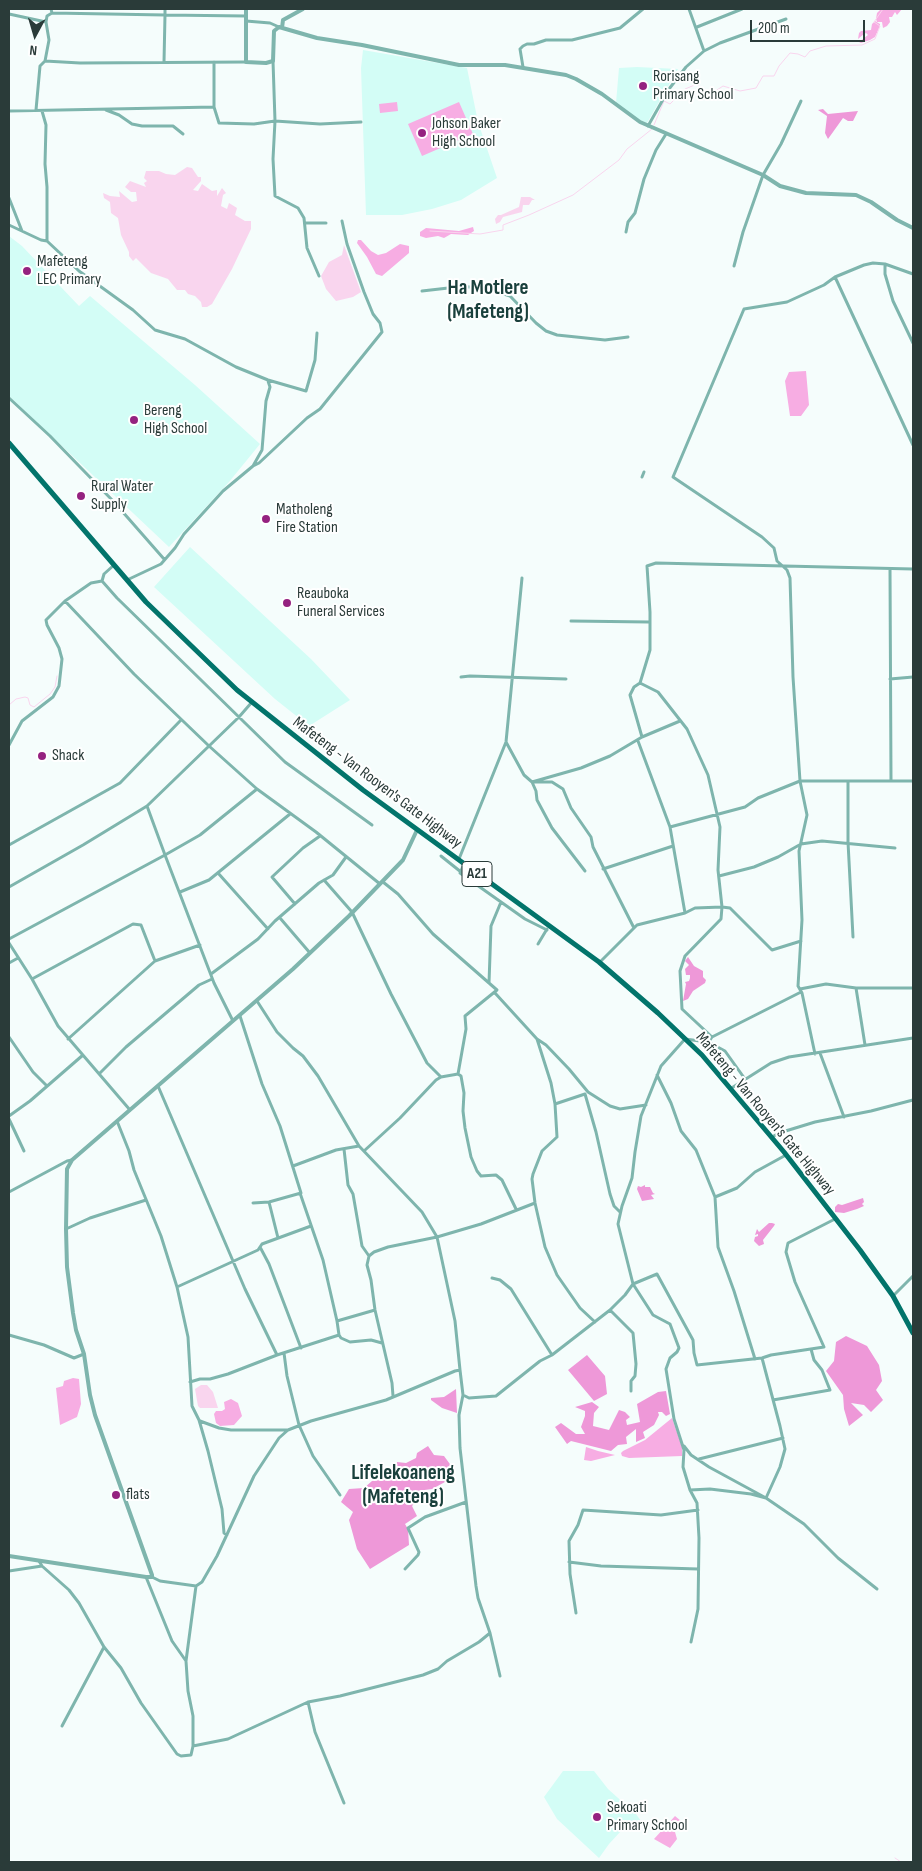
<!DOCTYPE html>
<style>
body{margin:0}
#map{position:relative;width:922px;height:1871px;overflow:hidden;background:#f5fdfc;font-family:"Sofia Sans Condensed",sans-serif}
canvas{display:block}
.frame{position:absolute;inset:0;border:10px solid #2a3b39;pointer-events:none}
.north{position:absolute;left:10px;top:10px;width:50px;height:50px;-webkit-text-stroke:4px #fff;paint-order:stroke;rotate:186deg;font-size:14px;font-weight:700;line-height:20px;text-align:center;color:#2a3b39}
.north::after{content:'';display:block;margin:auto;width:18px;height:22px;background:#2a3b39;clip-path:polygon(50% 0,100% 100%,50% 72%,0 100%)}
.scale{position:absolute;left:750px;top:20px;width:115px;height:22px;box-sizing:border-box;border:2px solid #2a3b39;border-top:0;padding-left:6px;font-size:15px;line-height:18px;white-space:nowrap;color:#2a3b39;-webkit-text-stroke:4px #fff;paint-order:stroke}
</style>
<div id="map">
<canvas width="922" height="1871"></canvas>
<div class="frame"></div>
<div class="north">N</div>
<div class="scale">200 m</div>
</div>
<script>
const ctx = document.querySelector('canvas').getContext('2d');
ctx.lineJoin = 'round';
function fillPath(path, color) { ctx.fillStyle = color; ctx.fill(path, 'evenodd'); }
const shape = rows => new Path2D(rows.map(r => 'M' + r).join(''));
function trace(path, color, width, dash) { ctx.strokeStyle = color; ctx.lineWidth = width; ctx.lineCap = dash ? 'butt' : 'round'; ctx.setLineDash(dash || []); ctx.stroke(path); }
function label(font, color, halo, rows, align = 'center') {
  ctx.font = font + ' "Sofia Sans Condensed",sans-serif'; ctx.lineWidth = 4; ctx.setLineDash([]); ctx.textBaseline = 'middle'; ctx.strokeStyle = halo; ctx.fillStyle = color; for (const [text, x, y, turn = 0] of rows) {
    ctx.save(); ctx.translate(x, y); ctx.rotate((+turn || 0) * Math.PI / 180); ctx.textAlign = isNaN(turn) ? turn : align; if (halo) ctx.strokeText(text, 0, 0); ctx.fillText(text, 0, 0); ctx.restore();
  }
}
const built = shape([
 [363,50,467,68,478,122,497,178,461,200,432,209,402,215,366,215,361,68],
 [637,67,678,69,647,123,635,118,616,103,619,68],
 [9,236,22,246,79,306,90,296,195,385,260,444,229,482,169,547,9,396],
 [190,547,311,659,350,700,309,726,275,699,154,587],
 [563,1771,594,1771,608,1789,636,1814,641,1821,631,1828,621,1831,609,1844,599,1858,557,1819,544,1797]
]);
const green = shape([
 [881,9,902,9,897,15,895,12,892,17,889,17,890,22,887,26,883,28,882,22,877,22,876,19,877,13],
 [875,21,880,24,880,26,875,37,870,40,861,43,859,42,868,35,866,33,864,34,858,39,859,33,861,31,871,30,872,24],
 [397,102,398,111,380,113,379,104],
 [459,102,473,134,422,156,408,124],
 [473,227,474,231,468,235,451,234,444,238,438,236,426,238,420,236,420,232,426,228,459,231],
 [358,240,361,240,371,251,378,255,386,253,400,244,409,246,409,253,382,276,376,274,367,257,357,243],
 [806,371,809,405,801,416,790,416,785,381,789,372],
 [73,1378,79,1379,81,1404,77,1417,60,1425,56,1388,63,1386,64,1381],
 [231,1399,238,1403,242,1416,234,1425,220,1426,216,1423,214,1414,216,1411,222,1411,225,1409,224,1402],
 [672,1418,682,1447,682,1456,629,1458,622,1456,621,1453,623,1451,645,1440],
 [586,1447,598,1451,615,1455,591,1461,584,1460],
 [675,1816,681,1821,675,1832,677,1839,670,1848,654,1839]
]);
const forest = shape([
 [823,109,828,114,858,111,853,121,848,121,843,118,828,139,825,133,827,116,818,110],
 [688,957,694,966,703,971,703,977,706,980,705,983,693,991,688,999,683,1001,686,984,685,982,689,981,690,978,690,975,686,975,685,969,689,965,685,961],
 [645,1185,645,1187,650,1187,653,1193,655,1194,651,1195,654,1199,642,1201,637,1189,638,1186,641,1187],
 [863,1198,864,1202,862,1204,864,1206,857,1209,844,1213,835,1212,835,1207,838,1204,842,1205],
 [769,1223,772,1223,775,1224,774,1226,763,1240,764,1244,759,1246,754,1241,755,1237,758,1236,758,1234,755,1235,757,1229,759,1232],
 [846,1336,867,1346,879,1365,882,1381,876,1390,883,1400,871,1412,864,1405,851,1403,863,1415,849,1426,844,1409,843,1395,826,1371,834,1361,836,1342],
 [587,1355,605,1376,607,1394,594,1401,568,1370],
 [456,1389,457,1413,442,1408,431,1400,431,1398,444,1397],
 [666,1391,670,1414,666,1416,662,1412,658,1412,659,1415,654,1425,643,1432,645,1438,636,1442,636,1429,626,1437,627,1444,618,1445,611,1451,571,1441,567,1444,555,1427,561,1423,576,1434,585,1434,581,1427,585,1416,585,1411,575,1407,592,1402,599,1407,594,1413,593,1426,609,1430,619,1410,625,1412,630,1417,626,1420,627,1425,640,1422,637,1404,658,1392],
 [428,1446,434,1455,444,1456,455,1471,445,1482,432,1489,417,1491,417,1494,420,1493,420,1498,412,1506,417,1516,405,1524,408,1529,409,1545,370,1569,357,1549,349,1520,353,1512,341,1502,349,1489,364,1488,380,1474,396,1468,397,1462,406,1463,416,1458,417,1453]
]);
const water = shape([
 [187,167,192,168,198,177,201,177,201,181,193,190,198,191,202,184,212,191,217,190,217,196,222,188,226,193,223,195,221,206,227,209,229,203,237,208,235,215,245,221,251,221,251,229,232,269,212,304,207,307,202,307,201,302,195,296,188,294,185,290,177,290,168,279,151,273,136,258,133,261,129,256,129,252,121,235,118,218,111,213,110,202,104,198,103,193,110,196,120,197,119,191,132,202,137,201,136,192,131,192,125,187,130,181,146,187,144,183,147,181,144,178,146,171,159,171,166,174,175,175],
 [521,197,530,197,535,200,532,200,529,205,523,205,522,212,503,217,500,222,496,224,495,219,498,215,501,215,519,207],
 [344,245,361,292,353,297,336,301,326,289,321,276,329,262,342,255],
 [201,1385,207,1385,213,1392,218,1408,200,1408,198,1406,195,1389]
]);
const stream = shape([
 [654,125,664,101,670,104,676,98,678,99,685,89,697,84,704,92,711,94,723,86,740,91,756,88,763,76,774,76,779,66,790,53,798,54,805,57,810,51,826,46,862,45,875,39,880,26,874,22,883,9],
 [430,231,480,234,503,230,503,225,529,215,573,195,619,160,627,149,652,129],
 [9,705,16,699,25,697,28,698,30,705,34,707,50,694,55,687,57,676],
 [895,1858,901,1862]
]);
const minor = shape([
 [165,9,165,15,246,16],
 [52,13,165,15,164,62],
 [9,14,46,22],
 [246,21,270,23,279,27],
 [697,27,742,9],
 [704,51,720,43,786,19],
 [45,61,80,63,246,62],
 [273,61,275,121,273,159,275,196,298,208,304,218,307,248,319,276],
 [214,62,214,107,219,123,254,124,275,121,320,124,361,122],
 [523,67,520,49,523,46,527,44,534,44,546,40,572,40,620,28,643,9],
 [36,110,40,66,45,61,49,40,46,22,47,16,52,13,51,9],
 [106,110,119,115,132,124,142,126,173,126,183,134],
 [9,111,214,107],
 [42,111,46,125,45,164,47,187,47,241],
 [648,126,669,89,686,67,704,51,689,9],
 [9,198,22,231],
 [305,223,326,223],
 [9,225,41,240,47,241,79,271,133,310,155,330,185,339,236,367,268,380,306,391,315,360,317,333],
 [626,232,628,222,635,213,644,179,656,150,666,134],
 [885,264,885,274,893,301,913,343],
 [734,266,743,232,763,175,781,144,801,101],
 [835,277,913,445],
 [422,291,457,287,482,287,510,296,536,323,546,331,557,335,605,340,628,337],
 [9,398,50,436,114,502,164,559],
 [253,466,262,450,266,401,270,387,268,381],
 [642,477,644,472],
 [890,569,891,781],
 [127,580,161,564,175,548,184,534,223,491,253,466,259,463,307,418,320,409,382,332,380,323,373,314,364,292,347,244,342,221],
 [102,581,117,598,285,762,372,825],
 [102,581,104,574,114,565],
 [65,601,134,674,209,746,257,789,316,832,380,884],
 [571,621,649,622],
 [461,677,470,676,566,679],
 [890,679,913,677],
 [640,683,658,692,687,729,708,775,720,827,718,870,722,907,721,919,685,956,680,971,682,1009,712,1037],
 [642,737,630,695,634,687,640,683,650,650,650,612,647,566,656,563,913,569],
 [638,741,670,827,685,913],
 [506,742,524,775,532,782,552,782,563,789,571,808,591,837,593,847,634,928],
 [9,745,22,721,53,697,59,686,62,659,59,648,47,625,46,620,65,601,91,583,102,581],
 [848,781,848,842,853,937],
 [670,827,745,807,758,798,800,781,913,781],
 [9,845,120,783,181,720],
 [441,856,461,872],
 [459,859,506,742,522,578],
 [464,864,460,873,525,919,547,930],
 [603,869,673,846],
 [585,871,552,828,537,800,536,791,532,782,581,768,610,756,642,737,680,721],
 [218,873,268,929],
 [719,876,754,867,778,857,801,844,822,841,895,848],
 [324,880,352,912,391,994,427,1063,441,1077],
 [383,882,398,894,433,934,497,990,465,1016,466,1029,458,1074,461,1076,464,1093,463,1111,465,1128,471,1157,477,1171,481,1176,496,1175,502,1180,516,1209],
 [9,887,83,845,147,806],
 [180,892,209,880,290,814],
 [295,904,272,877,303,848,320,836],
 [280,918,310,953],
 [9,939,165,855,147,806,239,717,252,702],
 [9,943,32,979,58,1026,130,1110],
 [538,944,547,929],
 [600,962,637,925,685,913,695,908,722,907,730,908,772,950,801,941],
 [9,963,18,958],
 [211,974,258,939,275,921,319,883,333,875,346,857],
 [32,979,133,924,141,925,155,961],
 [489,983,491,926,501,902],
 [856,988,865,1045],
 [800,989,826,984,856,988,913,988],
 [495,993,537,1039,551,1083,555,1104,557,1137,542,1151,533,1174,532,1179,535,1203,545,1247,557,1275,580,1308,595,1322],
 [257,1001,277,1032,293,1048,303,1056,318,1076,359,1146,422,1212,437,1237,455,1321,460,1370],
 [240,1016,262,1084,280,1126,301,1193,269,1202,253,1203],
 [233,1021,214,983,165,855,200,835,257,789],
 [9,1037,33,1072,47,1086],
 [68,1039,155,961,200,945],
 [537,1039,546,1045,569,1069,588,1092,610,1106,620,1109,646,1105],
 [708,1043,712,1037,801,992],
 [820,1053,844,1117],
 [815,1054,802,993,798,986,802,920,799,851,807,815,800,781,793,677,790,578,787,570,777,561,774,548,762,537,673,477,744,309,787,302,824,285,835,277,864,265,873,263,885,264,913,274],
 [99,1074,126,1047,199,985,212,979],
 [657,1075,671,1103,681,1131,696,1150,715,1197,718,1247,734,1291,755,1359],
 [158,1086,245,1289,277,1355],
 [730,1089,771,1063,789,1057,913,1038],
 [585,1094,596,1132,610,1194,614,1206,620,1212],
 [555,1104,585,1094],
 [9,1116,30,1101,83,1055],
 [9,1119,24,1151],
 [117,1121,129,1151,134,1170,161,1236,177,1287,188,1337,192,1406,199,1420,208,1451,222,1509,224,1533,227,1535],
 [772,1137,779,1133,815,1122,871,1111,913,1100],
 [344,1149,348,1185,353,1194,362,1246,369,1256],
 [364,1151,400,1118,436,1080,441,1077,458,1074],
 [293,1166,336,1150,359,1146],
 [9,1192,67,1161,72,1160],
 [300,1193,323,1260,337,1321],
 [715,1197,737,1188,755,1172,786,1155],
 [269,1202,278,1238],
 [66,1229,90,1218,146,1200],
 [260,1247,269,1264,301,1348],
 [492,1278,500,1280,511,1289,552,1355],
 [177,1287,258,1250,262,1244,311,1226],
 [893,1296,913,1276],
 [610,1310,633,1333,636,1364,635,1376,631,1381,631,1391],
 [9,1335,44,1345,74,1358,84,1354],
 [339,1335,337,1321,375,1310],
 [284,1353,287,1376,299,1425,313,1456,340,1495],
 [190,1382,200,1379,210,1379,228,1374,277,1355,339,1335,341,1338,350,1342,371,1340,382,1343],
 [463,1395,459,1415,460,1448,476,1586,478,1598,490,1633,500,1676],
 [393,1396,392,1383,375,1310,371,1280,367,1265,369,1256,374,1252,388,1247,437,1237,481,1224,535,1203],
 [773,1400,830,1390,822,1370,814,1360,811,1349],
 [200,1421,219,1428,231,1430,287,1430],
 [684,1446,691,1455,709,1467,766,1498,780,1467,785,1449,780,1426,762,1358],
 [699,1459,783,1438],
 [690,1490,710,1489,751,1494,766,1498,804,1524,838,1558,877,1589],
 [39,1561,42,1566,69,1590,79,1603,104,1647,121,1668,141,1703,177,1754,181,1756,191,1755,193,1746,193,1716,188,1691,186,1661,196,1586],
 [569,1562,601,1566,698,1569],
 [405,1569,418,1555,419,1552,408,1528,425,1517,466,1502],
 [9,1571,42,1566],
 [146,1577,172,1641,186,1661],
 [152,1577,160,1581,196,1586,202,1582,217,1556,254,1476,279,1438,288,1430,311,1421,386,1400,455,1371,460,1370,463,1395,469,1398,496,1396,540,1361,552,1355,610,1310,625,1295,633,1284,618,1224,622,1206,632,1178,635,1152,641,1116,661,1066,685,1039,700,1041,712,1044,725,1051,745,1079],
 [576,1613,570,1574,569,1541,578,1525,583,1510,661,1515,698,1510],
 [691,1642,698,1609,699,1538,697,1503,690,1490,683,1467,684,1450,674,1419,666,1369,670,1358,677,1352,679,1348,670,1324,653,1315,633,1284,657,1274,693,1340,694,1353,697,1365,762,1358,771,1355,824,1347,795,1282,786,1252,788,1243,835,1219],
 [308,1702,315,1732,344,1803],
 [62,1726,104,1647],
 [193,1746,228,1739,308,1702,340,1696,423,1675,438,1669,447,1661,479,1642,490,1633]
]);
const tertiary = shape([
 [246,9,246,62,266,63,273,61,274,31,279,27,317,38,362,45,459,65,505,65,566,75,576,79,602,94,640,122,763,175,780,186,806,193,856,195,871,202,897,220,913,228],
 [282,28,283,20,303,9],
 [9,1556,146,1577,152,1577,152,1575,95,1415,90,1395,84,1354,76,1330,73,1313,67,1267,66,1229,67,1169,72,1160,293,969,349,916,403,860,417,830]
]);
const primary = shape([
 [9,443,146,602,237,690,363,790,599,962,658,1013,702,1055,784,1152,860,1250,893,1296,913,1333]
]);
const markers = [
 [643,86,5,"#952280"],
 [422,133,5,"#952280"],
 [27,271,5,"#952280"],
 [134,420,5,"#952280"],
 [81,496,5,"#952280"],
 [266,519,5,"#952280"],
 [287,603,5,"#952280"],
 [42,756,5,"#952280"],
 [116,1495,5,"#952280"],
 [597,1817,5,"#952280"]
];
const shields = [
 [477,874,30]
];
const shieldNames = [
 ["A21",477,874]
];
const poiNames = [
 ["Rorisang",653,77],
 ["Primary School",653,95],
 ["Johson Baker",432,124],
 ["High School",432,142],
 ["Mafeteng",37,262],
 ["LEC Primary",37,280],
 ["Bereng",144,411],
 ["High School",144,429],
 ["Rural Water",91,487],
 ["Supply",91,505],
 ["Matholeng",276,510],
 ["Fire Station",276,528],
 ["Reauboka",297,594],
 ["Funeral Services",297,612],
 ["Shack",52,756],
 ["flats",126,1495],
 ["Sekoati",607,1808],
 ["Primary School",607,1826]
];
const streetNames = [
 ["Mafeteng - Van Rooyen's Gate Highway",377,783,37],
 ["Mafeteng - Van Rooyen's Gate Highway",765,1114,50]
];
const districtNames = [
 ["Ha Motlere",488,289],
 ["(Mafeteng)",488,313],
 ["Lifelekoaneng",403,1474],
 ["(Mafeteng)",403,1498]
];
fillPath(built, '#d3fdf6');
fillPath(green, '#f7ade3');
fillPath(forest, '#ee98d8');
fillPath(water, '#f9d5ee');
trace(stream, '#f9d5ee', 1);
trace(minor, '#7eb5ad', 3);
trace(tertiary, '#7eb5ad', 4);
trace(primary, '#02746b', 5);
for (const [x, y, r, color] of markers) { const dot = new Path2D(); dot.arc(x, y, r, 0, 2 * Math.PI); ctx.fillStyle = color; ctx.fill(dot); trace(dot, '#fff', 2); }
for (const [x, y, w] of shields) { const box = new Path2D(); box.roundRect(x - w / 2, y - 12.5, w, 25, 4); ctx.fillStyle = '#fff'; ctx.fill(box); trace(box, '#2a3b39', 1); }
label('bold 15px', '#2a3b39', null, shieldNames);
label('16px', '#2a3b39', '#fff', poiNames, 'left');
label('16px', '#2a3b39', '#fff', streetNames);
label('bold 21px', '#1a403c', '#fff', districtNames);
</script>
